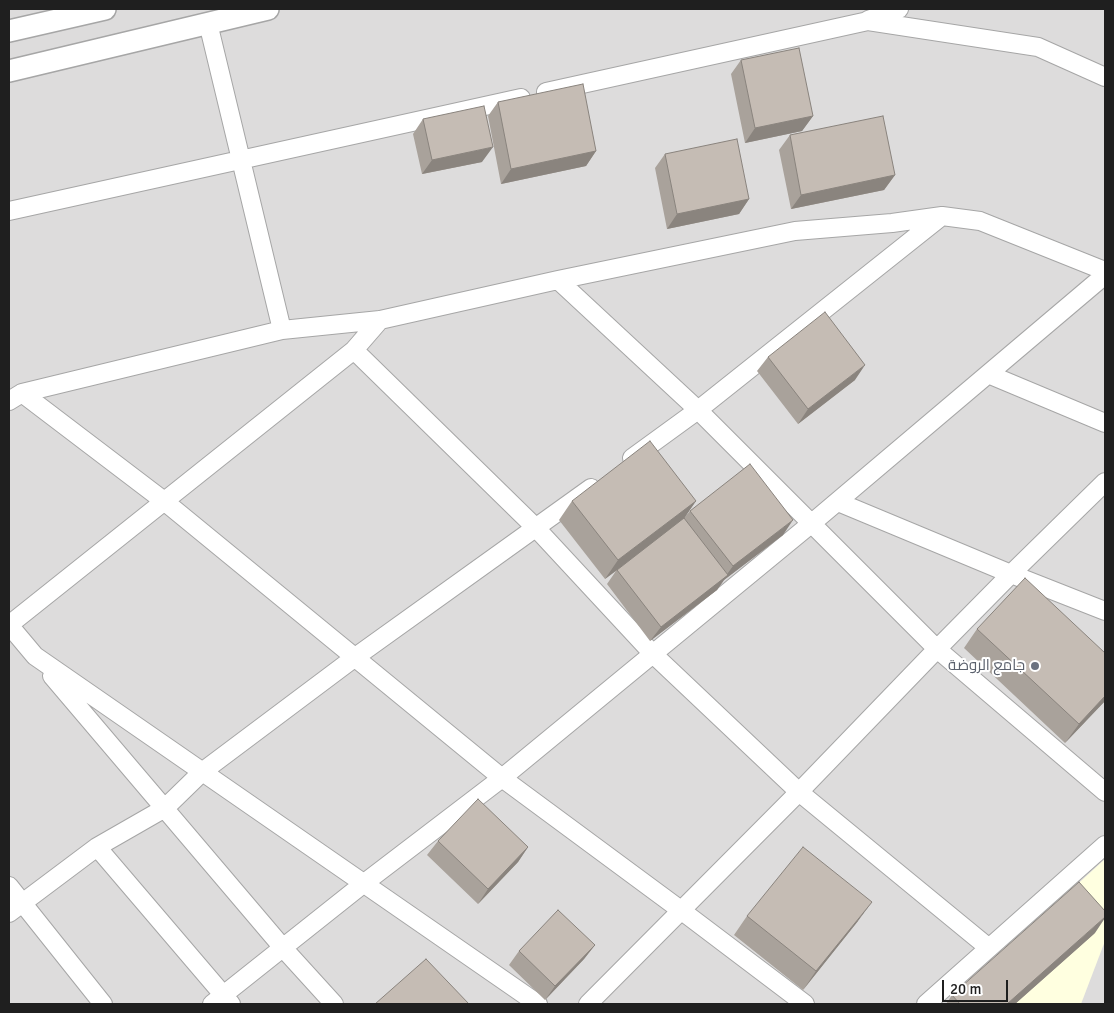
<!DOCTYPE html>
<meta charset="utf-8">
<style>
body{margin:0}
#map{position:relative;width:1114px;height:1013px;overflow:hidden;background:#f0ede5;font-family:Signika,sans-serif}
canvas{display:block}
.frame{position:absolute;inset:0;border:10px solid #1f1f1f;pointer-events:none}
.scale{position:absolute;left:942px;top:980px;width:66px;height:22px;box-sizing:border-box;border:2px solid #1f1f1f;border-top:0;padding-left:6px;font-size:15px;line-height:18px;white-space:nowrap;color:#1f1f1f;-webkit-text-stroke:4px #fff;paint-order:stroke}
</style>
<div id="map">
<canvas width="1114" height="1013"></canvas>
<div class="frame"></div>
<div class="scale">20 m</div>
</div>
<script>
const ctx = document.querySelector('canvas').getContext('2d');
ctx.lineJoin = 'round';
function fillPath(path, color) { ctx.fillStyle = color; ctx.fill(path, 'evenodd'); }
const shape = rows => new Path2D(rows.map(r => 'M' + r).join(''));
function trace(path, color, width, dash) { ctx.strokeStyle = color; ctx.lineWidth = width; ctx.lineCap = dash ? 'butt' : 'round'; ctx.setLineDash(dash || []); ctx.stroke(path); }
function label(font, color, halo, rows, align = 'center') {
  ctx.font = font + ' Signika,Cairo,sans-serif'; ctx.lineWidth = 4; ctx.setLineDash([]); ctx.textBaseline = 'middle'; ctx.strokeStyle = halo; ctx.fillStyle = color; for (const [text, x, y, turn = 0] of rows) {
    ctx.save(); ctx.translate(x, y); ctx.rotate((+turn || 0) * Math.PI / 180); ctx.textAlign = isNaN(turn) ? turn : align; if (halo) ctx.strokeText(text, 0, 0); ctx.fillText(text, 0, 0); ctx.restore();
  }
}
const residential = shape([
 [9,9,1105,9,1105,1004,9,1004]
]);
const education = shape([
 [1105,859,1105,941,1081,1004,946,1004]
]);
const minor = shape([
 [868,20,899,9],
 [208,23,282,330],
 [546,92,868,21,1038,47,1105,77],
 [9,211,521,98],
 [558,280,698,410,937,649,1105,792],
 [354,350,536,528,653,654,799,792,989,948],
 [988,374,1105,423],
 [22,393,164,501,502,778,682,911,805,1004],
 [9,401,22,393,282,330,380,320,558,280,795,231,892,223,942,216,980,221,1105,271],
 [632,458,698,410,942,216],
 [838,502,1011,574,1105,611],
 [9,625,35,656,538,1004],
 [9,625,354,350,380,320],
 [52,676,284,949,334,1004],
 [9,886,103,1004],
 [9,913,97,847],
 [212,1004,363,884,502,778,812,523,1105,275],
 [231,1004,97,847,165,808,202,772,354,658,591,488],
 [588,1004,799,792,937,649,1011,574,1105,482],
 [926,1004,1105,845]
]);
const tertiary = shape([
 [9,31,105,9],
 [9,71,268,9]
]);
const wall = shape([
 [741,60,813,116,802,131,745,143,731,74],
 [498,102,596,151,586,166,501,184,488,116],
 [423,119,482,162,422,174,413,134],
 [790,135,895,175,884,190,791,209,779,150],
 [665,154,749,199,739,214,667,229,655,168],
 [768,357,855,380,798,424,757,371],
 [572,501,696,501,683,519,690,511,783,535,724,580,717,590,650,641,607,584,616,571,605,579,559,520],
 [977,629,1105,653,1105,701,1065,743,964,648],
 [438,841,528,847,518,862,478,904,427,855],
 [747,916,858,921,803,990,734,935],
 [1095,933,1015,1004,946,1004,952,995],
 [595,945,584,959,545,1000,509,965,519,951]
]);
const shadedWall = shape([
 [813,116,802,131,745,143,755,128],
 [493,147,482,162,422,174,432,160],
 [596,151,586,166,501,184,511,169],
 [895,175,884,190,791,209,801,195],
 [749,199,739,214,667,229,677,214],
 [865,365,855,380,798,424,808,409],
 [696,501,683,520,605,579,618,560],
 [793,520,783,535,724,580,717,590,650,641,661,627,725,577,733,566],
 [1105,696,1105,701,1065,743,1079,724],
 [528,847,518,862,478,904,488,889],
 [872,902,858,921,803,990,816,971],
 [1105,917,1105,918,1095,933,1015,1004,1007,1004],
 [595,945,584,959,545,1000,555,986]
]);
const building = shape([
 [799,48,813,116,755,128,741,60,799,48],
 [583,84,596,151,511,169,498,102,583,84],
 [484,106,493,147,432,160,423,119,484,106],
 [883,116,895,175,801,195,790,135,883,116],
 [737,139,749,199,677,214,665,154,737,139],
 [825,312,865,365,808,409,768,357,825,312],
 [650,441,696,501,618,560,572,501,650,441],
 [750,464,793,520,733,566,690,511,750,464],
 [684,518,728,575,661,627,617,570,684,518],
 [1025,578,1105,653,1105,696,1079,724,977,629,1025,578],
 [478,799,528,847,488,889,438,841,478,799],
 [803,847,872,902,816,971,747,916,803,847],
 [1079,882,1105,911,1105,917,1007,1004,960,1004,952,995,1079,882],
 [558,910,595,945,555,986,519,951,558,910],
 [426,959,469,1004,375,1004,426,959]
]);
const markers = [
 [1035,666,5,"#6b7280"]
];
const worshipNames = [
 ["جامع الروضة",1025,666]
];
fillPath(residential, '#dddcdc');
fillPath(education, '#ffffe0');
trace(minor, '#a6a6a6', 20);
trace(tertiary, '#a6a6a6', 24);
trace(minor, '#fff', 18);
trace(tertiary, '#fff', 21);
fillPath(wall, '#a9a29b');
fillPath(shadedWall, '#8a847e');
fillPath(building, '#c5bcb4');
trace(building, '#8a847e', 1);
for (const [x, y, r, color] of markers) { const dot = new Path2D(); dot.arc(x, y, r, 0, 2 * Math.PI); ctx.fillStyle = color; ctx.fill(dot); trace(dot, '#fff', 2); }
label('15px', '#5b616d', '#fff', worshipNames, 'right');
</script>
